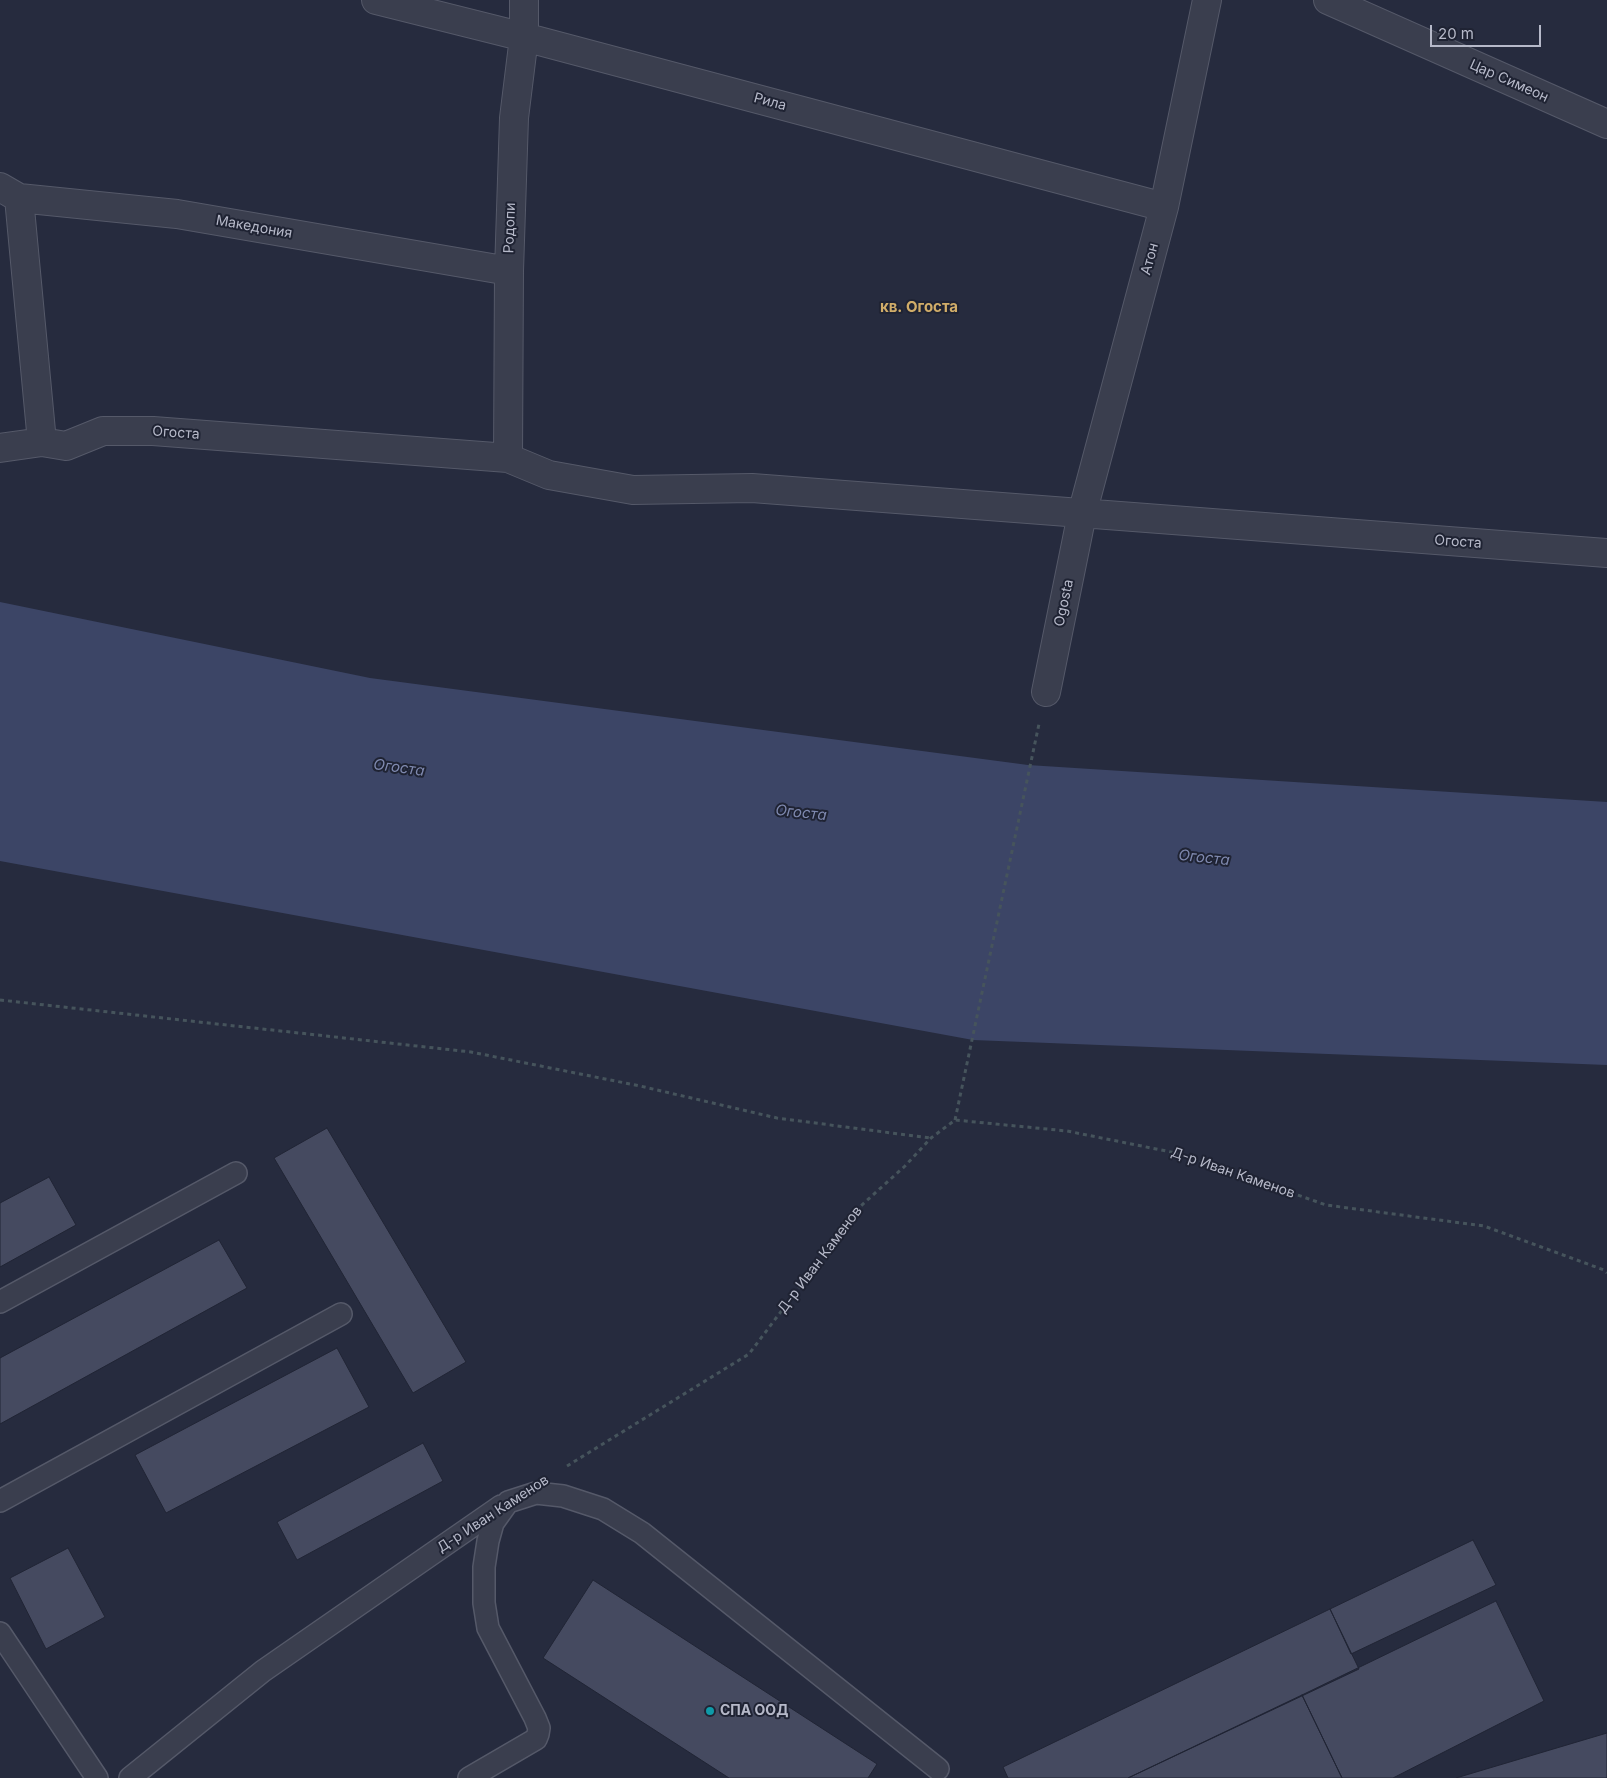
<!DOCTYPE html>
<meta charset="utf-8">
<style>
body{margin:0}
#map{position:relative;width:1607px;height:1778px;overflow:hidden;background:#262b3e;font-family:Inter,sans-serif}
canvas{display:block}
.scale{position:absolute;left:1430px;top:25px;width:111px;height:22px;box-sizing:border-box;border:2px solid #b6b9c9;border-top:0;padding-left:6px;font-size:15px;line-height:18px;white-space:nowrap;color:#b6b9c9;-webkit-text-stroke:4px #1f2333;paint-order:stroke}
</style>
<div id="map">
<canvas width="1607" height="1778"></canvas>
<div class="scale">20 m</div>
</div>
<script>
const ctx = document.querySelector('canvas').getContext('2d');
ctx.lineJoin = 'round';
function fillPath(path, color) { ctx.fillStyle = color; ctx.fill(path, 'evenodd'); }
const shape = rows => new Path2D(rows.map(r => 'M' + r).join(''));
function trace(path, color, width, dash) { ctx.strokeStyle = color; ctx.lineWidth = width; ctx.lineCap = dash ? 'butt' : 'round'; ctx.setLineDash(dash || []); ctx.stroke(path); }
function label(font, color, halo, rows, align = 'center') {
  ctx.font = font + ' Inter,sans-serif'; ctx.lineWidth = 4; ctx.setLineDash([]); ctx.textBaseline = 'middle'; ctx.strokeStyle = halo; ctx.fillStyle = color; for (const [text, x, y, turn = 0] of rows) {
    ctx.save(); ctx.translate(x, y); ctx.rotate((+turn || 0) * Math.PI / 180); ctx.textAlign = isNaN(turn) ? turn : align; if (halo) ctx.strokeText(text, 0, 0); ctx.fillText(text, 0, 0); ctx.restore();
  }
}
const water = shape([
 [0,602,370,678,1028,765,1607,802,1607,1065,973,1040,0,861]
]);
const building = shape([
 [327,1128,466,1362,413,1393,274,1158,327,1128],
 [49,1177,76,1225,0,1267,0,1203,49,1177],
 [219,1240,247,1288,0,1424,0,1358,219,1240],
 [337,1348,369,1407,166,1513,135,1455,337,1348],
 [423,1443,443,1481,297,1560,277,1522,423,1443],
 [1473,1540,1496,1585,1351,1654,1330,1609,1473,1540],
 [68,1548,105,1617,46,1649,10,1578,68,1548],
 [593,1580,877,1764,868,1778,729,1778,543,1658,593,1580],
 [1496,1601,1544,1701,1393,1778,1342,1778,1302,1695,1496,1601],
 [1330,1609,1359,1669,1128,1778,1008,1778,1003,1767,1330,1609],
 [1302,1695,1342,1778,1128,1778,1302,1695],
 [1607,1733,1607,1778,1456,1778,1607,1733]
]);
const path = shape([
 [0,1000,471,1052,640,1086,777,1118,930,1138],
 [955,1120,1039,724],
 [567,1466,749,1354,801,1285,853,1213,905,1166,931,1138,955,1120,1067,1131,1181,1154,1326,1205,1484,1226,1604,1270,1607,1273]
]);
const service = shape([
 [0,1302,236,1173],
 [0,1501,341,1314],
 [0,1633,97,1778],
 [130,1778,263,1671,501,1506],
 [469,1778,536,1739,538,1734,539,1728,535,1718,488,1628,484,1603,484,1567,488,1541,493,1523,508,1502,536,1493,563,1496,603,1509,642,1533,938,1769]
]);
const minor = shape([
 [376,0,524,37,1164,207],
 [1328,0,1607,124],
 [0,187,19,198,177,214,509,271],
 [19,198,42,442],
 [0,448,42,442,66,446,103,431,153,431,508,458,549,475,633,490,752,488,1607,553],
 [508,458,509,271,514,118,524,37,524,0],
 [1046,692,1082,514,1164,207,1207,0]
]);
const markers = [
 [710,1711,5,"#0f9aa8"]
];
const streetNames = [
 ["Цар Симеон",1509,81,24],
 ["Рила",770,102,15],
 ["Македония",254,227,10],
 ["Родопи",510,228,-88],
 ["Атон",1150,259,-75],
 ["Огоста",176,433,4],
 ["Огоста",1458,542,4],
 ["Ogosta",1064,603,-78],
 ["Д-р Иван Каменов",1233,1173,19],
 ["Д-р Иван Каменов",820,1260,-53],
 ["Д-р Иван Каменов",493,1514,-33]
];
const poiNames = [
 ["СПА ООД",720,1711]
];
const neighbourhoodNames = [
 ["кв. Огоста",919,307]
];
const waterNames = [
 ["Огоста",399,768,8],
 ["Огоста",801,813,6],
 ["Огоста",1204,858,6]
];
fillPath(water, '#3c4566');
fillPath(building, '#454a60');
trace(building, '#212535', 1);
trace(service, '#555969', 24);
trace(minor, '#555969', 30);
trace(path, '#46545c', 3, [4, 4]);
trace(service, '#3a3e4e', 21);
trace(minor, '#3a3e4e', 28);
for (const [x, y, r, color] of markers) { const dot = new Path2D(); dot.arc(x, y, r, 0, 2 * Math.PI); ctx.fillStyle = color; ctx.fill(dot); trace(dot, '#1f2333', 2); }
label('14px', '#b6b9c9', '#1f2333', streetNames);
label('bold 14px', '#b6b9c9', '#1f2333', poiNames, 'left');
label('bold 15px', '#d1ad69', '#1f2333', neighbourhoodNames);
label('italic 15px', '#7f89af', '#1f2333', waterNames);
</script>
